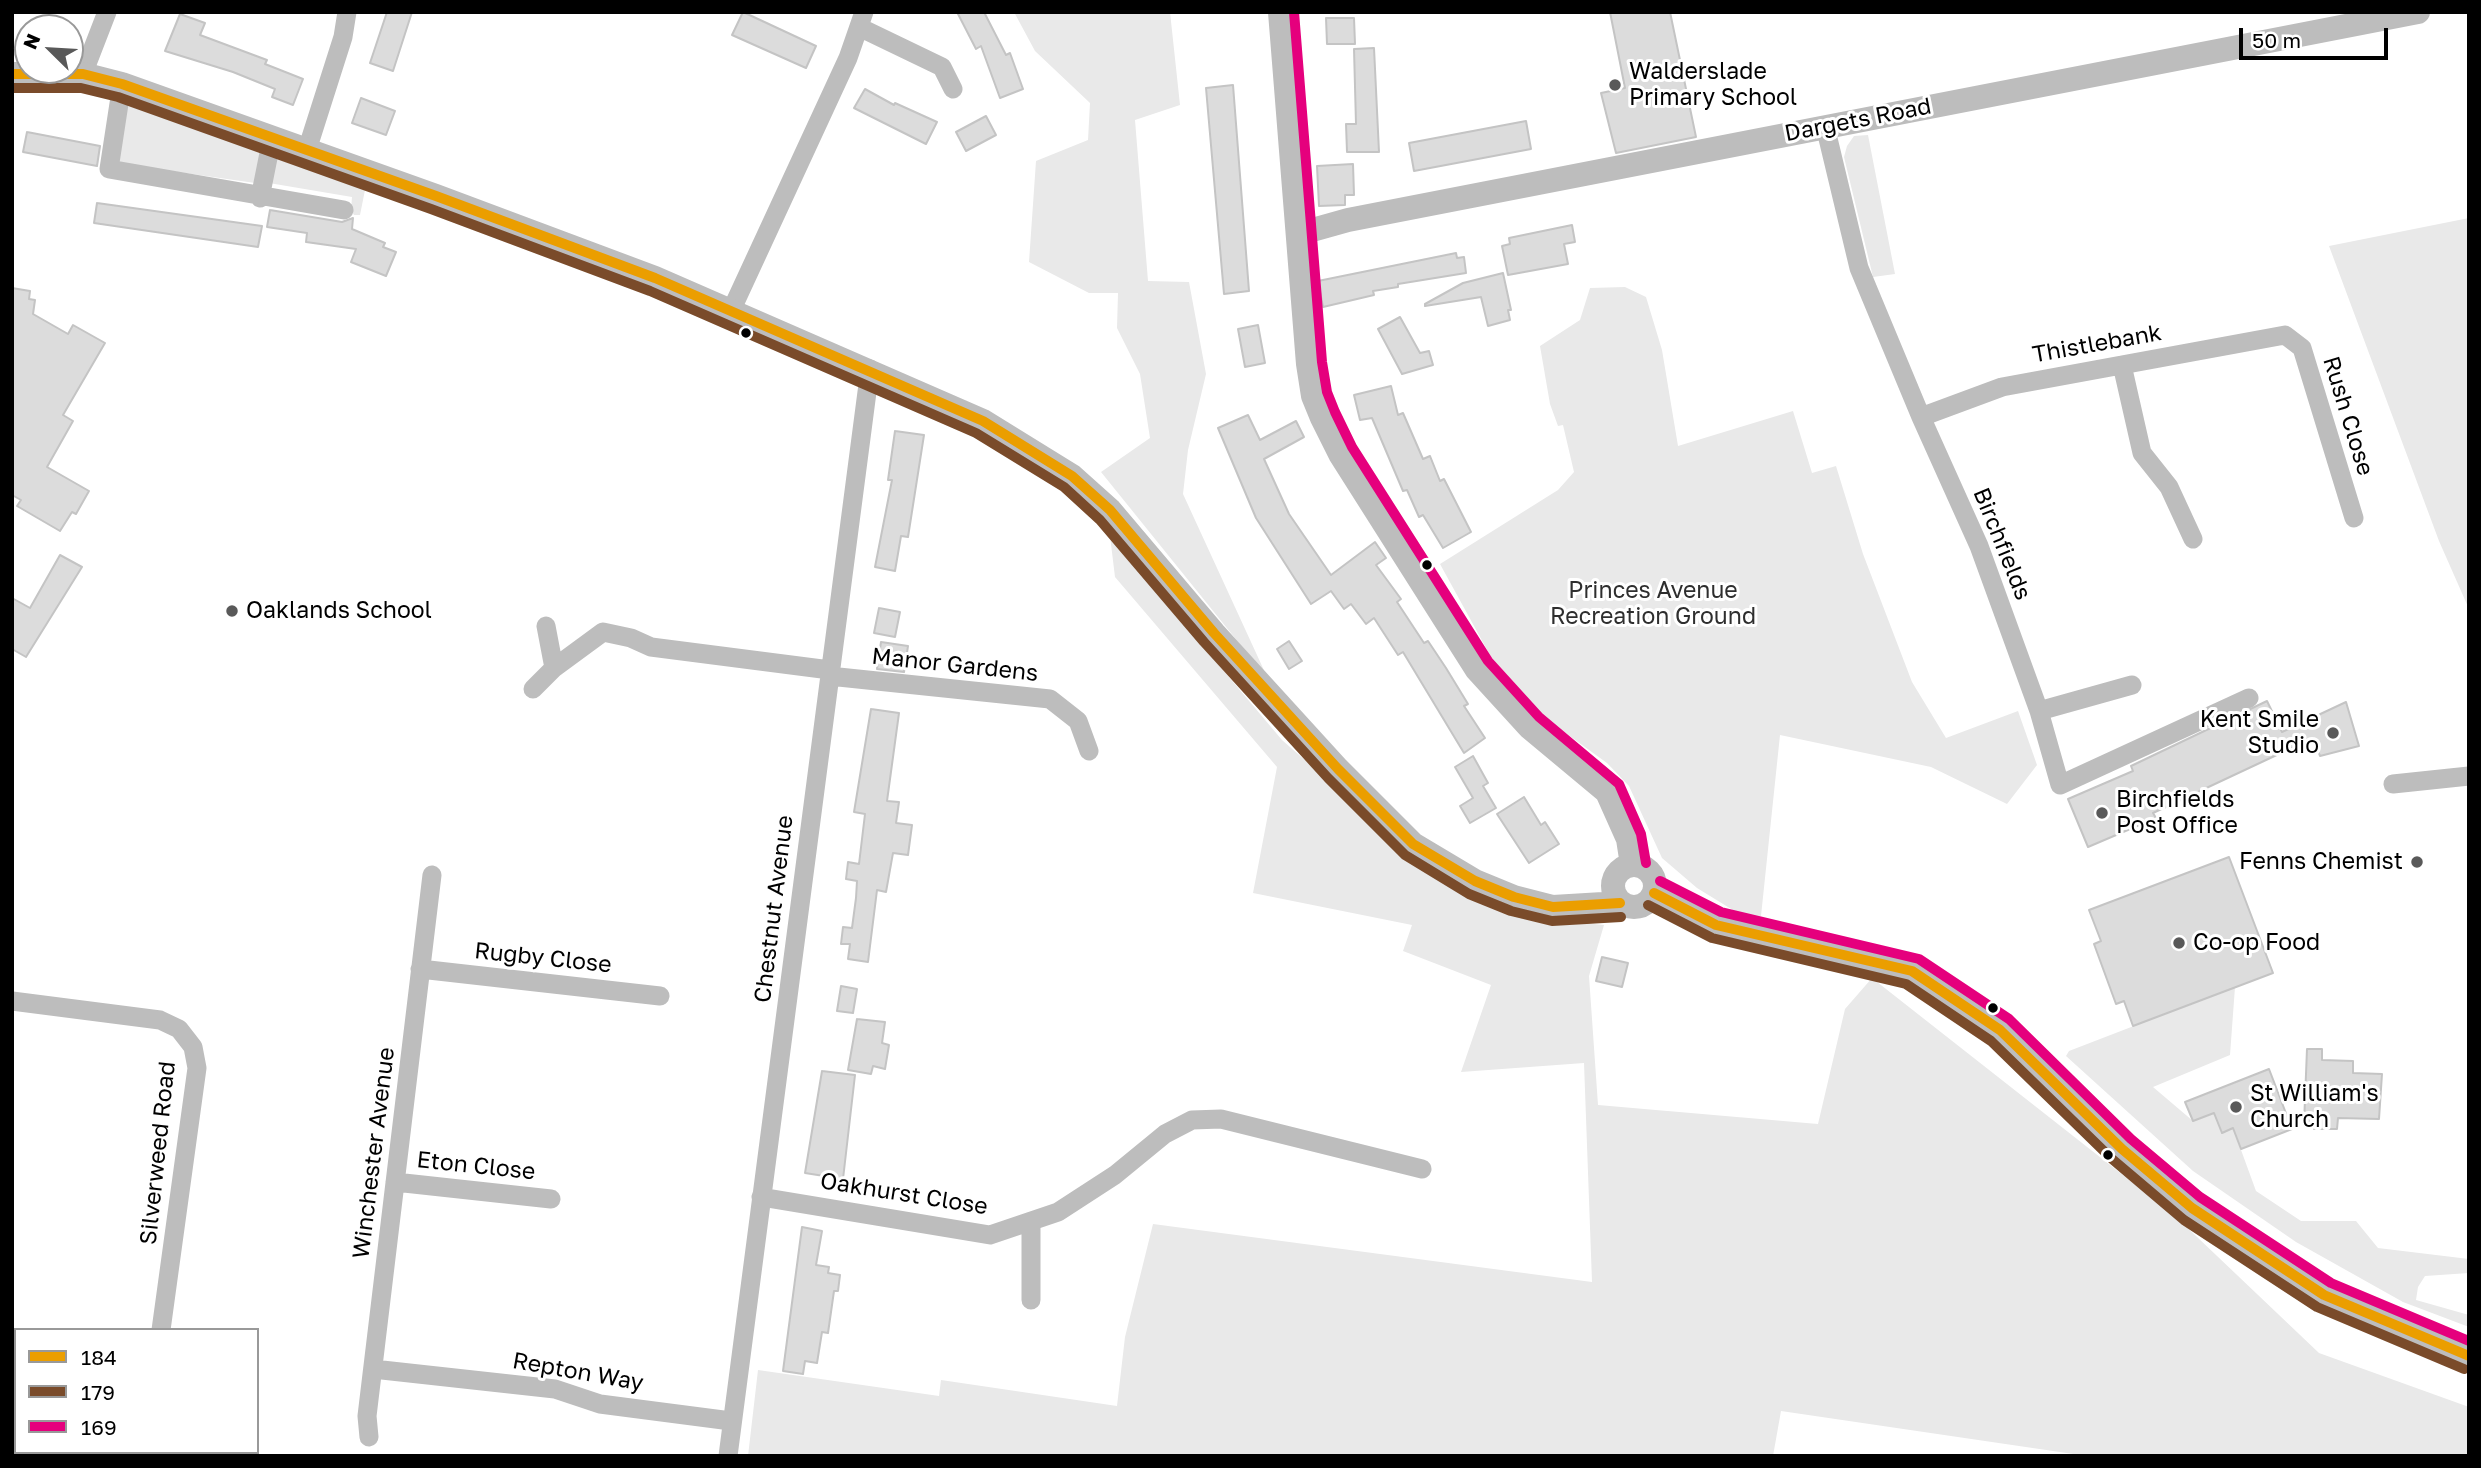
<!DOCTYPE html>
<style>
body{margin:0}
#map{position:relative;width:2481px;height:1468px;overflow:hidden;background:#fff;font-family:"Golos Text",sans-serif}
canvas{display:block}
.frame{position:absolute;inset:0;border:14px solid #000;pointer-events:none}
.legend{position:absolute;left:14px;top:1328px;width:245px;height:126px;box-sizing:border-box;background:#fff;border:2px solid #999;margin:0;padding:9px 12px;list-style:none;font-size:21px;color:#000}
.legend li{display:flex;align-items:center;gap:14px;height:35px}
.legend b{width:35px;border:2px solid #999}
.north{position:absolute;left:14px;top:14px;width:70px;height:70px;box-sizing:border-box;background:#fff;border:2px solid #999;border-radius:50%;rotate:294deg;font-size:19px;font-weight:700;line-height:28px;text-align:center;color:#000}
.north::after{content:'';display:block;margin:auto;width:24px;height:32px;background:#595959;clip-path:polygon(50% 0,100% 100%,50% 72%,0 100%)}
.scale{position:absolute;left:2239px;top:28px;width:149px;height:32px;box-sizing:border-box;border:4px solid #000;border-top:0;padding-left:9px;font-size:21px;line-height:24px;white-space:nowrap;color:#000;-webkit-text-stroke:5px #fff;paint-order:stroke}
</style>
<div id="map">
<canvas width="2481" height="1468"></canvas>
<div class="frame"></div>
<ul class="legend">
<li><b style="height:9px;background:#eb9e00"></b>184</li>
<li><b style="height:9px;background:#7a4b2a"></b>179</li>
<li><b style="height:9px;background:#e5007d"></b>169</li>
</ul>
<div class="north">N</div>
<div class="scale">50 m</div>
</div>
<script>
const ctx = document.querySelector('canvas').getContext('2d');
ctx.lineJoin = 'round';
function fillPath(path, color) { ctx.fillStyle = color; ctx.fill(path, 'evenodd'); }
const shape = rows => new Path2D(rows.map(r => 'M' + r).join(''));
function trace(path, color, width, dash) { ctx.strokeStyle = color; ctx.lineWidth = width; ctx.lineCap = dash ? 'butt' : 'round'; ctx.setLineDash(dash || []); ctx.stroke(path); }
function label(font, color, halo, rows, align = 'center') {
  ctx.font = font + ' "Golos Text",sans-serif'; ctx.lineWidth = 6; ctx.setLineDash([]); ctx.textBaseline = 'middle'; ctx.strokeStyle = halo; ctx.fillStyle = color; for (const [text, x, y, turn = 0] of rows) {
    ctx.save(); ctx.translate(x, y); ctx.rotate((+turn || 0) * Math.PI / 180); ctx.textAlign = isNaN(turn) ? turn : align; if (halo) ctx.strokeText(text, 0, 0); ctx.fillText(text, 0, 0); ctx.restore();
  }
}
const green = shape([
 [1014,12,1170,12,1180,105,1135,120,1148,281,1189,282,1206,374,1188,450,1183,494,1268,679,1101,472,1150,438,1140,374,1117,328,1118,293,1089,293,1029,262,1036,161,1088,140,1090,103,1035,51],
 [125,102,265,154,255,183,115,163],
 [1868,135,1895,274,1873,277,1844,157,1847,146,1854,136],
 [272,155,365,190,360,215,354,215,351,210,352,197,269,183],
 [2469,218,2469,609,2439,541,2329,246],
 [1625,287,1646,297,1662,350,1678,446,1793,411,1812,473,1836,466,1863,554,1912,682,1946,738,2018,711,2037,765,2007,804,1931,767,1780,735,1761,916,1741,915,1697,888,1662,858,1629,786,1607,763,1538,713,1502,677,1440,564,1558,490,1574,472,1563,425,1558,426,1550,404,1540,346,1580,320,1590,288],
 [1110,536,1282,740,1431,871,1516,909,1555,920,1604,925,1589,976,1598,1105,1818,1124,1845,1009,1872,978,2175,1216,2319,1353,2469,1407,2469,1456,2087,1456,1781,1411,1773,1456,748,1456,758,1370,939,1396,941,1380,1117,1406,1125,1337,1153,1224,1592,1282,1584,1063,1461,1072,1491,985,1403,951,1412,925,1253,893,1277,767,1115,577],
 [2235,987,2230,1055,2153,1087,2193,1121,2214,1113,2222,1133,2233,1128,2256,1191,2301,1221,2356,1221,2378,1248,2469,1259,2469,1273,2425,1276,2418,1287,2416,1300,2469,1315,2469,1327,2403,1302,2296,1242,2193,1171,2066,1056,2069,1051]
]);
const building = shape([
 [387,12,412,12,393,71,370,63,387,12],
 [743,12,816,46,806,68,732,35,743,12],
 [957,12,984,12,1006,55,1010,53,1023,89,1000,98,981,46,976,49,957,12],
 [1610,12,1670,12,1696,137,1616,153,1601,93,1625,88,1610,12],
 [180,14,205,23,200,35,267,60,265,64,303,79,293,105,272,97,275,89,233,72,165,51,180,14],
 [1326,18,1354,18,1355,44,1327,44,1326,18],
 [1374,48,1379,152,1347,152,1346,124,1356,124,1354,49,1374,48],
 [1233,85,1249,291,1224,294,1206,88,1233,85],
 [865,89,894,105,895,103,937,122,926,144,854,108,865,89],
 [361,98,395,111,386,135,352,123,361,98],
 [986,116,996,135,966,151,956,132,986,116],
 [1526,121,1531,149,1414,171,1409,143,1526,121],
 [27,132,100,146,97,166,23,152,27,132],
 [1353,164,1354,195,1345,195,1345,205,1319,206,1317,166,1353,164],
 [97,203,262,226,258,247,94,223,97,203],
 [270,210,342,222,353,218,352,229,385,243,383,247,396,252,386,276,351,262,356,249,306,242,307,233,267,227,270,210],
 [1572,225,1575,242,1564,244,1568,264,1508,275,1502,246,1510,244,1509,238,1572,225],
 [1456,253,1457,258,1464,257,1466,273,1398,284,1398,287,1373,291,1374,295,1323,307,1318,281,1456,253],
 [1503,273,1511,310,1508,310,1510,320,1488,326,1481,297,1425,306,1425,304,1463,283,1503,273],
 [12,288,30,291,29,299,35,300,33,314,68,334,73,325,105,343,63,415,73,421,47,467,89,491,76,514,72,512,60,531,17,506,21,500,12,495,12,288],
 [1400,317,1420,353,1429,351,1433,365,1402,374,1378,329,1400,317],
 [1258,325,1265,363,1245,367,1238,329,1258,325],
 [1391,386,1398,415,1403,413,1423,459,1430,456,1440,481,1444,479,1471,532,1443,548,1423,515,1419,517,1407,490,1403,491,1372,418,1360,420,1354,395,1391,386],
 [1248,415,1260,440,1296,421,1304,437,1264,459,1289,514,1331,575,1375,542,1386,558,1376,565,1401,599,1397,602,1424,643,1428,641,1446,668,1468,704,1464,706,1485,738,1464,753,1403,652,1398,655,1374,618,1366,624,1351,604,1344,609,1331,591,1311,604,1256,518,1218,428,1248,415],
 [895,431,924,435,908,537,901,536,895,571,875,567,892,480,888,480,895,431],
 [60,555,82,567,26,657,12,649,12,598,30,608,60,555],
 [879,608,900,612,895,637,874,633,879,608],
 [1289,641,1302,661,1289,669,1277,649,1289,641],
 [881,642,908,646,904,672,877,669,881,642],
 [2267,701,2282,732,2346,702,2359,746,2320,756,2313,738,2153,813,2156,818,2088,847,2068,799,2133,771,2131,766,2267,701],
 [871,709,899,713,887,801,899,802,896,823,912,825,908,855,893,853,886,892,877,890,868,962,848,959,850,944,841,944,843,927,852,928,856,898,857,881,846,879,848,862,859,864,865,814,854,812,871,709],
 [1473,756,1488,783,1483,786,1496,808,1470,823,1460,806,1473,798,1455,767,1473,756],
 [1524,797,1541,825,1545,822,1559,844,1529,863,1497,814,1524,797],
 [2229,857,2273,973,2133,1026,2124,1001,2116,1004,2094,944,2101,941,2089,910,2229,857],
 [1602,957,1628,963,1622,987,1596,981,1602,957],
 [841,986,857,989,853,1013,837,1011,841,986],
 [857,1019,885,1022,882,1043,889,1045,885,1069,873,1066,871,1074,848,1070,857,1019],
 [2307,1049,2322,1049,2322,1060,2353,1061,2353,1073,2382,1074,2379,1119,2338,1118,2337,1129,2314,1129,2314,1121,2304,1124,2307,1049],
 [2269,1069,2292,1129,2241,1149,2233,1128,2222,1133,2214,1113,2193,1121,2185,1102,2269,1069],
 [822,1071,855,1075,843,1179,805,1173,822,1071],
 [802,1227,822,1231,816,1265,829,1267,828,1273,840,1275,838,1291,834,1291,828,1333,822,1332,817,1363,805,1361,803,1374,783,1371,802,1227]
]);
const minor = shape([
 [861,28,942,67,953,89],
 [83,74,107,12],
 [122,84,109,169,344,210],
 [1825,126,1859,268,1921,417,1979,546,2039,711,2060,785,2249,698],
 [307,150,343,37,347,12],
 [260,198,272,138],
 [731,311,848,58,864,12],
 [2122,365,2142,453,2169,487,2193,539],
 [1921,417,2002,387,2285,335,2302,348,2354,518],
 [554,668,603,632,631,638,651,647,830,670],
 [829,676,1050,699,1078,721,1089,751],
 [533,689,554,668,546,626],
 [2039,711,2132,685],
 [2393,784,2469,776],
 [420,969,660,996],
 [12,1001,160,1020,179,1029,193,1047,197,1068,161,1330],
 [395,1182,551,1199],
 [761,1197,990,1235,1058,1212,1115,1175,1165,1134,1192,1120,1221,1119,1422,1169],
 [1031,1300,1031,1221],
 [373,1369,555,1389,600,1404,731,1421],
 [369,1437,367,1416,432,875],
 [143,1456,143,1452],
 [728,1456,870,369]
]);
const tertiary = shape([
 [1280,12,1308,364,1313,396,1322,418,1340,454,1477,670,1529,727,1607,792,1628,839,1632,865],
 [12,74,83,74,122,84,436,196,655,278,983,421,1072,476,1110,510,1214,633,1338,769,1413,844,1475,881,1514,897,1553,907,1620,903],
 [1298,234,1348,220,2418,12],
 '1613 886a21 21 0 1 1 42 0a21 21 0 1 1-42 0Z',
 [1654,893,1716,925,1912,971,2000,1030,2122,1149,2192,1208,2324,1295,2469,1356]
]);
const bus1 = shape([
 [12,74,83,74,122,84,436,196,655,278,983,421,1072,476,1110,510,1214,633,1338,769,1413,844,1475,881,1514,897,1553,907,1620,903],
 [1654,893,1716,925,1912,971,2000,1030,2122,1149,2192,1208,2324,1295,2469,1356]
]);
const bus2 = shape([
 [12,88,81,88,118,97,431,209,650,291,976,433,1064,487,1100,520,1204,642,1328,778,1405,855,1469,894,1511,911,1552,921,1621,917],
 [1648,905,1712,938,1906,984,1991,1041,2112,1159,2184,1220,2317,1307,2464,1369]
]);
const bus3 = shape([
 [1294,12,1322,362,1327,392,1335,412,1352,447,1488,661,1539,717,1619,784,1641,834,1646,863],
 [1660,881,1721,912,1919,959,2009,1019,2131,1139,2200,1197,2331,1283,2469,1341]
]);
const markers = [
 [1615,85,7,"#595959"],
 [746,333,6,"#000"],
 [1427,565,6,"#000"],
 [232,611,7,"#595959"],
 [2333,733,7,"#595959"],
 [2102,813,7,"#595959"],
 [2417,862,7,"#595959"],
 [2179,943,7,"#595959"],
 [1993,1008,6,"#000"],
 [2236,1107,7,"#595959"],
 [2108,1155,6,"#000"]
];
const poiNames = [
 ["Walderslade",1629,72],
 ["Primary School",1629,98],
 ["Oaklands School",246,611],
 ["Kent Smile",2319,720,"right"],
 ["Studio",2319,746,"right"],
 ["Birchfields",2116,800],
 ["Post Office",2116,826],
 ["Fenns Chemist",2403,862,"right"],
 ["Co-op Food",2193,943],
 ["St William's",2250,1094],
 ["Church",2250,1120]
];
const streetNames = [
 ["Dargets Road",1858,120,-11],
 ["Thistlebank",2097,344,-10],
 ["Rush Close",2348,416,73],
 ["Birchfields",2002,544,68],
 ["Manor Gardens",955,665,6],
 ["Chestnut Avenue",774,909,-83],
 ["Rugby Close",543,958,6],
 ["Silverweed Road",158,1153,-84],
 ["Winchester Avenue",374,1153,-83],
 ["Eton Close",476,1166,6],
 ["Oakhurst Close",904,1194,9],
 ["Repton Way",578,1372,10]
];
const parkNames = [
 ["Princes Avenue",1653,591],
 ["Recreation Ground",1653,617]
];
fillPath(green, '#e9e9e9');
fillPath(building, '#dcdcdc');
trace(building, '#c4c4c4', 2);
trace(minor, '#bdbdbd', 19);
trace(tertiary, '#bdbdbd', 24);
trace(bus1, '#eb9e00', 10);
trace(bus2, '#7a4b2a', 10);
trace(bus3, '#e5007d', 10);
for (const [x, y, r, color] of markers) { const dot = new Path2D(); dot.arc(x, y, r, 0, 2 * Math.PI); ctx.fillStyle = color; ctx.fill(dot); trace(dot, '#fff', 2.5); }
label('23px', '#000', '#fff', poiNames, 'left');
label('23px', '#000', '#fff', streetNames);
label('23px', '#2e2e2e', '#fff', parkNames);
</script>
